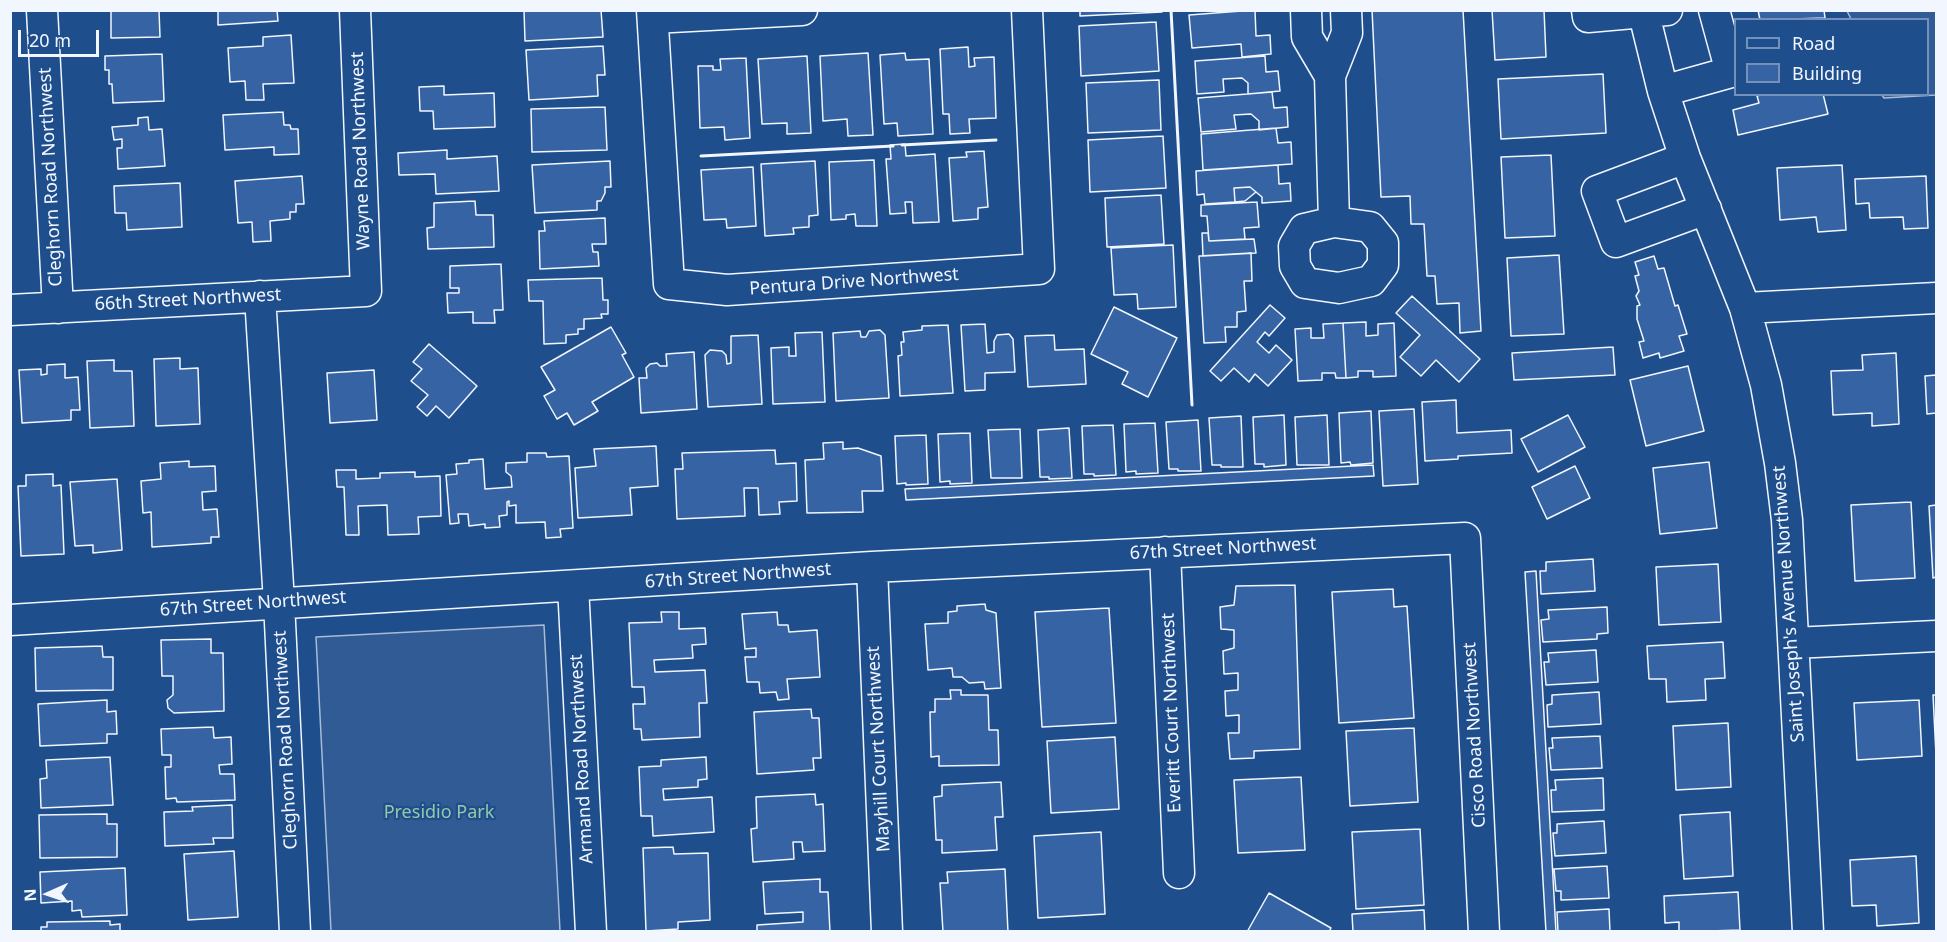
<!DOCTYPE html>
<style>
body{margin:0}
#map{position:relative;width:1947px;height:942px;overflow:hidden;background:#1f4e8c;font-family:"Noto Sans",sans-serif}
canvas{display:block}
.frame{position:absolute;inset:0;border:12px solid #f2f6ff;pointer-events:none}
.legend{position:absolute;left:1734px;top:18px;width:195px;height:78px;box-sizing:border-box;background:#1f4e8c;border:2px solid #7391ba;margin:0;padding:8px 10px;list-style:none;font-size:18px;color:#f2f6ff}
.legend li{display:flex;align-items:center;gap:12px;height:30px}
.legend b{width:30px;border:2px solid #7391ba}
.north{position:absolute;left:18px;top:864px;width:60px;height:60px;-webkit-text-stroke:4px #1f4e8c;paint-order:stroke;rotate:267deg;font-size:16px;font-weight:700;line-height:24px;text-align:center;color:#f2f6ff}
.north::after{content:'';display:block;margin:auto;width:21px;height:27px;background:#f2f6ff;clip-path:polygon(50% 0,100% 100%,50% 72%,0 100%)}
.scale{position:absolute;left:18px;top:30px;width:81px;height:27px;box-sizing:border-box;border:3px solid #f2f6ff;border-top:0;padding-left:8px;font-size:18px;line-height:21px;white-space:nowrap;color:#f2f6ff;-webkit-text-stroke:4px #1f4e8c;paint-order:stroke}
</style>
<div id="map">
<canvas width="1947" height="942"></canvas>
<div class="frame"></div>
<ul class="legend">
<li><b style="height:8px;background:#1f4e8c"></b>Road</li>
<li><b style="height:16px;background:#3563a3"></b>Building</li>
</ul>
<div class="north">N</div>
<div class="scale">20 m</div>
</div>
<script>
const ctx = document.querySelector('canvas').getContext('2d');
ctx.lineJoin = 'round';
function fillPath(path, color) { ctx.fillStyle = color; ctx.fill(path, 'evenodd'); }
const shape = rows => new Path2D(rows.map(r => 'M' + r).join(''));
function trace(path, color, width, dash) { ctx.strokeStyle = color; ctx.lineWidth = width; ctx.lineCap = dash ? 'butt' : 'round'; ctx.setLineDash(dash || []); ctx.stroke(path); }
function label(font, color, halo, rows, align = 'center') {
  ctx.font = font + ' "Noto Sans",sans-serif'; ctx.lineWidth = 4.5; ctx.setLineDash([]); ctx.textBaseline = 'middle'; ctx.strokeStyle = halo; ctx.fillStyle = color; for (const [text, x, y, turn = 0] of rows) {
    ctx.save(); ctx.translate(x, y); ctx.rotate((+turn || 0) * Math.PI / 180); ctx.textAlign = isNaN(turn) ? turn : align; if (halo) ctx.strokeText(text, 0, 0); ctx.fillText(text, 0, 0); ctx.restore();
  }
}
const built = shape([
 [1847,11,1936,11,1936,95,1884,98,1882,95,1928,94,1928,20,1851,19,1847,11],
 [544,625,560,931,331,931,316,637,544,625]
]);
const building = shape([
 [111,10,159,10,160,37,111,38,111,10],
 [218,10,277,10,278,21,218,25,218,10],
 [524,10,601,10,603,37,525,41,524,10],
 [1080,10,1162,10,1162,12,1080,16,1080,10],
 [1255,10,1256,36,1270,35,1271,54,1242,57,1241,44,1192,48,1189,15,1255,10],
 [1372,10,1463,10,1481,331,1460,333,1459,303,1437,304,1435,276,1427,276,1424,224,1411,224,1410,196,1381,197,1372,10],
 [1492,10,1544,10,1546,57,1495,60,1492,10],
 [1758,10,1824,10,1825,18,1760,20,1758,10],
 [1156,22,1159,71,1081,76,1079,26,1156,22],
 [291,35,294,83,263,84,264,100,246,100,245,81,230,82,228,48,263,46,263,37,291,35],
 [603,46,605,75,597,75,598,96,529,100,526,50,603,46],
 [968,47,969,67,975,66,974,58,994,57,996,118,969,119,970,133,950,134,949,114,943,114,940,49,968,47],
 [868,53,873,135,848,136,847,119,823,121,820,56,868,53],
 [905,53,906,60,929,59,933,134,898,136,897,123,884,124,880,55,905,53],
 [162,54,164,101,113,103,112,84,109,84,109,70,105,70,105,56,162,54],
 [807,56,811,133,787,134,787,123,762,124,758,59,807,56],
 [1265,56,1266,72,1278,71,1280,91,1248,94,1248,83,1242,78,1223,79,1224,92,1197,94,1195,61,1265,56],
 [746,58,750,138,725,140,724,127,700,128,698,66,713,66,713,70,721,70,720,59,746,58],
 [1603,74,1606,133,1501,139,1498,79,1603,74],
 [1159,80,1161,130,1088,133,1086,83,1159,80],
 [444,86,444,95,494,93,495,127,434,129,433,111,420,111,419,87,444,86],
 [1272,92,1274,108,1287,107,1288,127,1259,130,1259,121,1251,114,1234,115,1236,129,1201,132,1198,98,1272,92],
 [1764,94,1823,94,1828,114,1738,135,1733,110,1759,103,1757,96,1764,94],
 [605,107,607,150,532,152,531,109,605,107],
 [283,112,284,125,290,125,291,129,298,129,299,154,274,155,274,147,225,150,223,115,283,112],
 [148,117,149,130,162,129,165,166,118,169,117,148,122,148,122,139,114,140,112,127,138,125,138,118,148,117],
 [1276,128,1278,143,1291,142,1292,164,1203,170,1201,134,1276,128],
 [1163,136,1166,188,1090,192,1088,140,1163,136],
 [905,144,906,156,935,154,939,222,913,223,912,202,905,202,906,213,890,214,886,159,891,159,890,145,905,144],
 [447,150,447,159,497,156,499,191,436,194,435,174,399,175,398,153,447,150],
 [984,151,988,207,978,208,978,219,953,221,949,158,967,157,966,152,984,151],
 [1551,155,1555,236,1505,238,1501,157,1551,155],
 [874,160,877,226,856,226,855,214,846,215,846,219,831,220,829,162,874,160],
 [610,161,611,187,605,187,605,193,601,201,597,201,597,210,535,213,532,165,610,161],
 [815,161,818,215,809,216,809,227,793,228,794,234,765,236,761,164,815,161],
 [1278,165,1279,184,1290,183,1291,201,1262,203,1262,197,1250,187,1234,188,1235,202,1205,204,1204,194,1197,195,1196,171,1278,165],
 [1842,165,1846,230,1818,232,1816,217,1780,220,1777,168,1842,165],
 [753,167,756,226,727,228,726,219,704,220,701,170,753,167],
 [302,176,304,204,296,204,296,212,290,212,290,219,270,221,271,241,253,242,252,222,238,223,235,181,302,176],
 [1926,176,1928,228,1904,229,1903,217,1870,218,1869,203,1856,204,1855,179,1926,176],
 [180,183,182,227,127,230,126,213,115,213,114,186,180,183],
 [1250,187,1256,192,1245,201,1235,202,1234,188,1250,187],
 [1161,195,1164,244,1107,247,1105,198,1161,195],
 [475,201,476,215,493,215,494,247,428,249,427,228,434,227,434,203,475,201],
 [1257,202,1259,227,1244,228,1245,239,1209,241,1207,216,1201,216,1201,205,1257,202],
 [605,218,606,244,592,244,593,252,598,252,599,266,540,269,539,231,545,231,544,221,605,218],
 [1202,233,1208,233,1209,241,1254,239,1256,253,1203,256,1202,233],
 [1173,245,1176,307,1138,309,1137,294,1114,295,1111,248,1173,245],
 [1251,253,1252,281,1244,281,1246,311,1237,312,1237,327,1225,327,1226,342,1204,343,1199,256,1251,253],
 [1559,255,1564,334,1511,336,1507,258,1559,255],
 [1654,256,1658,269,1664,268,1675,306,1678,305,1687,334,1679,336,1684,351,1660,358,1659,353,1643,358,1639,342,1644,341,1637,319,1637,306,1640,305,1636,296,1639,291,1635,276,1639,275,1635,262,1654,256],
 [501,264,503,310,494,310,495,323,473,323,473,312,448,313,447,293,459,293,459,288,450,288,450,266,501,264],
 [602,278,603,300,608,300,608,314,601,314,602,318,584,319,584,329,578,329,578,334,566,335,566,343,544,344,543,301,529,301,528,280,602,278],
 [1412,296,1480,359,1459,382,1436,360,1421,376,1400,357,1420,335,1396,313,1412,296],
 [1270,305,1285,318,1269,336,1265,332,1257,342,1269,353,1276,345,1292,360,1268,386,1255,374,1249,382,1234,368,1221,381,1210,371,1270,305],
 [1114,307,1177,338,1148,397,1122,384,1128,372,1091,354,1114,307],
 [1366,322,1366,336,1378,335,1378,324,1394,323,1396,376,1373,377,1373,371,1358,371,1358,377,1346,378,1343,323,1366,322],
 [1343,323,1346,378,1336,378,1335,373,1322,373,1322,380,1298,381,1295,329,1311,328,1311,338,1324,338,1323,324,1343,323],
 [985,324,987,353,994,352,994,341,997,335,1009,334,1013,339,1015,372,985,373,985,390,965,391,961,325,985,324],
 [948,325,953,393,900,396,898,356,902,355,901,342,904,342,903,332,922,330,922,326,948,325],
 [611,327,626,353,622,355,634,377,592,402,598,411,574,425,567,413,557,419,544,396,555,390,541,367,611,327],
 [880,330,885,335,889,398,836,401,833,333,860,331,861,337,866,337,869,331,880,330],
 [822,332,825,402,773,404,771,348,789,347,789,356,796,356,795,333,822,332],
 [758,335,762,404,708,407,705,355,710,350,722,351,726,355,727,364,731,363,731,336,758,335],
 [1054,335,1055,350,1084,349,1086,384,1028,387,1025,336,1054,335],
 [429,344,477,386,449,418,436,406,427,416,417,407,428,395,411,381,422,369,413,362,429,344],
 [1613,347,1615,375,1514,380,1512,353,1613,347],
 [694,352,697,409,641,413,639,378,647,378,646,368,650,364,657,363,660,366,667,366,666,354,694,352],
 [1896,353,1899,424,1872,426,1872,413,1833,415,1831,371,1863,370,1862,355,1896,353],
 [180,358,180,369,198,368,200,424,156,426,154,359,180,358],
 [114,360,114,371,132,371,134,426,90,428,87,361,114,360],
 [65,364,65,378,78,377,80,410,71,410,71,420,22,423,19,370,41,369,41,375,47,374,47,365,65,364],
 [1688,366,1704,431,1646,446,1630,380,1688,366],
 [374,370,377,420,330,423,327,373,374,370],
 [1936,375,1936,413,1927,414,1925,376,1936,375],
 [1456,400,1457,433,1511,430,1512,453,1458,456,1458,459,1425,461,1422,402,1456,400],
 [1414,409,1418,484,1383,486,1379,411,1414,409],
 [1371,411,1373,463,1351,465,1350,462,1341,463,1339,413,1371,411],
 [1284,415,1286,465,1264,467,1264,464,1255,464,1253,417,1284,415],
 [1327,415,1329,465,1297,465,1295,417,1327,415],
 [1568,415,1585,447,1538,472,1521,439,1568,415],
 [1241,416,1243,467,1221,467,1221,465,1212,465,1209,418,1241,416],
 [1198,420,1201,471,1178,471,1178,469,1169,469,1166,422,1198,420],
 [1155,423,1158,473,1136,474,1136,471,1126,472,1124,424,1155,423],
 [1113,425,1116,475,1094,476,1094,474,1084,474,1082,426,1113,425],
 [1069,428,1072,478,1049,479,1049,477,1040,477,1038,430,1069,428],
 [1020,429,1022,478,991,478,988,430,1020,429],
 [970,433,972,483,950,484,950,481,940,482,938,434,970,433],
 [926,435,928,484,906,485,906,483,897,484,895,436,926,435],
 [843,442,843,449,858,448,881,456,883,491,862,491,863,512,807,513,805,460,824,459,823,443,843,442],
 [656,446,658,486,630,488,632,515,578,518,575,468,596,466,594,449,656,446],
 [775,450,776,464,796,463,797,501,779,502,780,514,759,515,758,488,744,488,745,516,677,519,675,469,683,469,682,453,775,450],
 [527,453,546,453,547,457,569,456,573,528,560,529,561,537,546,538,545,522,516,523,516,505,509,506,509,501,507,502,507,515,499,516,500,527,485,528,485,524,469,526,468,514,458,514,459,523,450,524,446,475,457,474,456,464,469,463,469,460,483,459,485,489,512,487,511,476,506,472,506,463,527,462,527,453],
 [189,461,189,467,215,466,216,491,202,492,203,510,217,509,219,537,211,537,211,543,152,547,151,512,143,513,141,481,161,479,160,463,189,461],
 [1709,462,1717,528,1660,534,1653,468,1709,462],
 [1373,465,1374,476,906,500,905,489,1373,465],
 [1575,466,1590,498,1547,519,1532,487,1575,466],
 [336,470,356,470,356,479,380,478,380,473,415,472,415,477,440,476,441,516,418,517,419,534,388,535,387,505,358,506,359,535,346,535,344,487,337,487,336,470],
 [53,474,53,486,61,485,64,554,21,556,18,486,26,486,26,475,53,474],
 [117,479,122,550,93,553,93,545,75,546,70,482,117,479],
 [1911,502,1915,578,1855,581,1851,505,1911,502],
 [1936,505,1936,577,1933,578,1929,506,1936,505],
 [1593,559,1595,591,1541,594,1540,571,1546,571,1546,562,1593,559],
 [1718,564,1721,622,1659,625,1656,567,1718,564],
 [1536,571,1556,932,1546,932,1525,572,1536,571],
 [1295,585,1300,749,1254,751,1254,758,1230,759,1228,733,1239,733,1239,715,1226,716,1225,691,1238,690,1238,673,1224,674,1223,651,1234,648,1234,630,1221,629,1220,607,1234,605,1236,586,1295,585],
 [1393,589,1394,607,1407,606,1414,718,1339,723,1332,592,1393,589],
 [985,604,986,610,996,613,1001,688,985,689,984,682,969,683,962,677,953,677,952,668,928,670,925,624,948,623,948,612,957,611,957,606,985,604],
 [1607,607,1608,633,1597,634,1597,639,1543,642,1541,620,1549,619,1548,610,1607,607],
 [1109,608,1116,723,1042,727,1035,612,1109,608],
 [661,612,679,612,679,629,705,628,706,644,692,645,693,658,654,660,655,672,705,670,707,703,699,703,700,737,642,740,641,729,634,729,633,704,645,704,644,687,632,687,629,623,662,622,661,612],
 [777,612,778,625,788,625,789,632,817,630,820,677,787,679,789,699,778,700,776,692,760,693,759,682,747,682,745,657,756,657,756,648,745,649,742,614,777,612],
 [211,639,211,653,223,653,224,711,174,713,168,708,167,700,173,695,173,676,162,676,161,640,211,639],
 [1723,642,1725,678,1705,679,1706,700,1667,702,1666,679,1649,679,1647,646,1723,642],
 [102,646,103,657,113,657,113,690,36,691,35,648,102,646],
 [1596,650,1598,682,1546,685,1544,662,1549,662,1548,653,1596,650],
 [950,690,961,690,961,695,988,695,989,730,998,730,999,765,939,766,939,756,931,757,930,712,935,712,935,699,951,699,950,690],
 [1599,692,1601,724,1548,727,1547,705,1552,704,1552,695,1599,692],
 [1933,695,1936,695,1936,755,1933,695],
 [107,700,107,712,116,711,117,734,107,734,107,743,40,746,38,704,107,700],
 [1919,700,1922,756,1857,760,1854,703,1919,700],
 [811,709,812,718,819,718,821,758,813,758,814,770,757,774,754,712,811,709],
 [1728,723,1731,787,1676,790,1673,726,1728,723],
 [213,727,214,738,231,737,232,764,219,765,220,774,234,774,235,800,177,802,176,798,166,799,165,767,171,767,171,755,162,755,161,729,213,727],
 [1414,728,1418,802,1350,806,1346,731,1414,728],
 [1600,736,1602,768,1551,770,1549,748,1553,748,1552,738,1600,736],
 [1115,737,1119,809,1051,813,1047,741,1115,737],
 [110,757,113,805,41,808,40,779,47,778,46,760,110,757],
 [706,757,707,779,698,780,698,787,663,789,664,800,712,797,714,832,653,836,652,816,641,816,639,767,661,766,661,760,706,757],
 [1301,777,1305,850,1238,853,1234,780,1301,777],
 [1603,778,1604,810,1552,812,1551,790,1556,790,1555,780,1603,778],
 [1001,782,1003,817,995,817,997,850,942,853,942,840,936,840,934,797,942,796,942,785,1001,782],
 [815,794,816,805,823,804,825,851,803,852,802,842,793,842,794,859,753,862,751,829,757,828,756,797,815,794],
 [232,805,233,838,213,838,214,844,165,846,164,812,193,811,192,807,232,805],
 [1730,812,1733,876,1684,879,1680,815,1730,812],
 [107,814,107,824,117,824,117,857,40,858,39,815,107,814],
 [1604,821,1606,853,1555,856,1553,833,1557,833,1557,824,1604,821],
 [1420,829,1424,905,1356,909,1352,832,1420,829],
 [1101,832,1105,914,1038,918,1034,836,1101,832],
 [673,847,674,854,708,853,710,920,678,922,678,929,646,931,643,848,673,847],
 [234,851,238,917,188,920,184,854,234,851],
 [1916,856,1919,923,1877,926,1876,905,1852,906,1850,860,1916,856],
 [1607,866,1609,898,1561,900,1561,891,1556,891,1554,869,1607,866],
 [125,868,127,915,82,917,81,910,72,911,72,901,41,903,40,872,125,868],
 [1005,869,1008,932,943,932,940,883,948,883,947,872,1005,869],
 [820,879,820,892,828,892,830,932,757,932,757,925,803,922,803,912,765,914,763,882,820,879],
 [1738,892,1740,930,1679,932,1679,922,1665,923,1664,896,1738,892],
 [1269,893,1331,928,1329,932,1247,932,1269,893],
 [1609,909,1610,932,1558,932,1557,912,1609,909],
 [1424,910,1425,932,1353,932,1352,914,1424,910],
 [110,921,110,925,120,924,120,932,41,932,41,927,47,927,47,922,110,921]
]);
const minor = shape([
 [42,10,58,308],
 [652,10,669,284,727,290,1039,269,1027,10],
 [1306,10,1307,37,1330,76],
 [1587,10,1588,17,1667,10],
 [1643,10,1663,91,1685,158,1745,308,1766,385,1780,463,1787,520,1808,932],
 [653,18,802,10],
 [1663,91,1731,72,1714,10],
 [1685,158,1597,191,1616,242,1706,209],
 [1334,222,1370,227,1383,243,1383,265,1371,281,1339,288,1305,283,1295,266,1294,246,1304,229,1334,222],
 [1334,222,1330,76,1347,33,1346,10],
 [260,296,279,602,295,932],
 [1745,308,1936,298],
 [10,310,366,291,355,10],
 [1165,552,1179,873],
 [872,567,887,932],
 [573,586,591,932],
 [10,620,872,567,1465,538,1484,932],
 [1794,643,1936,636]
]);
const wall = shape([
 [1171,10,1192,405],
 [902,145,996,140],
 [701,156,893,146]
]);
const streetNames = [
 ["Wayne Road Northwest",361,151,-92],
 ["Cleghorn Road Northwest",51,177,-93],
 ["Pentura Drive Northwest",854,282,-4],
 ["66th Street Northwest",188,300,-3],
 ["67th Street Northwest",1223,549,-3],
 ["67th Street Northwest",738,576,-4],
 ["67th Street Northwest",253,604,-4],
 ["Saint Joseph's Avenue Northwest",1789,604,-94],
 ["Everitt Court Northwest",1172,713,-92],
 ["Cisco Road Northwest",1475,735,-93],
 ["Cleghorn Road Northwest",286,740,-93],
 ["Mayhill Court Northwest",879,749,-93],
 ["Armand Road Northwest",582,759,-93]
];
const parkNames = [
 ["Presidio Park",439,813]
];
fillPath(built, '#305b95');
trace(built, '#a8bbd7', 1.5);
fillPath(building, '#3563a3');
trace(building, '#f2f6ff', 1.5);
trace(minor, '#f2f6ff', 33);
trace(minor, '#1f4e8c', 30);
trace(wall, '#f2f6ff', 3);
label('18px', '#f2f6ff', '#1f4e8c', streetNames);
label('18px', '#97c8a6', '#1f4e8c', parkNames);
</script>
